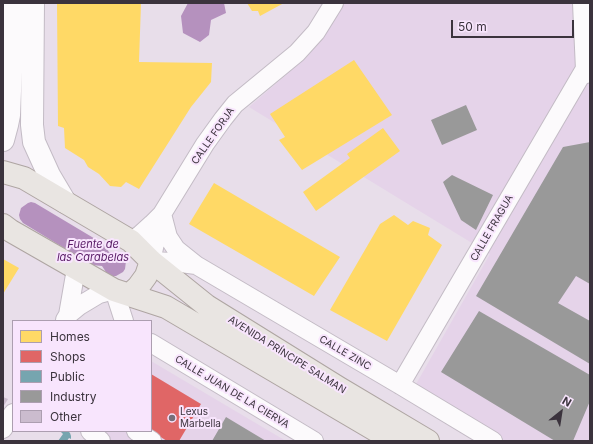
<!DOCTYPE html>
<meta charset="utf-8">
<style>
body{margin:0}
#map{position:relative;width:593px;height:444px;overflow:hidden;background:#e8deea;font-family:Inter,sans-serif}
canvas{display:block}
.frame{position:absolute;inset:0;border:4px solid #3b333d;pointer-events:none}
.legend{position:absolute;left:12px;top:320px;width:140px;height:112px;box-sizing:border-box;background:#f8e5fd;border:1px solid #ac9eb0;margin:0;padding:5px 7px;list-style:none;font-size:12px;color:#3b333d}
.legend li{display:flex;align-items:center;gap:8px;height:20px}
.legend b{width:20px;border:1px solid #ac9eb0}
.north{position:absolute;left:541px;top:392px;width:40px;height:40px;-webkit-text-stroke:3px #f8e5fd;paint-order:stroke;rotate:30deg;font-size:11px;font-weight:700;line-height:16px;text-align:center;color:#3b333d}
.north::after{content:'';display:block;margin:auto;width:14px;height:18px;background:#3b333d;clip-path:polygon(50% 0,100% 100%,50% 72%,0 100%)}
.scale{position:absolute;left:451px;top:20px;width:123px;height:18px;box-sizing:border-box;border:2px solid #3b333d;border-top:0;padding-left:5px;font-size:12px;line-height:14px;white-space:nowrap;color:#3b333d;-webkit-text-stroke:3px #f8e5fd;paint-order:stroke}
</style>
<div id="map">
<canvas width="593" height="444"></canvas>
<div class="frame"></div>
<ul class="legend">
<li><b style="height:11px;background:#ffd966"></b>Homes</li>
<li><b style="height:11px;background:#e06666"></b>Shops</li>
<li><b style="height:11px;background:#76a5af"></b>Public</li>
<li><b style="height:11px;background:#999"></b>Industry</li>
<li><b style="height:11px;background:#cbbcce"></b>Other</li>
</ul>
<div class="north">N</div>
<div class="scale">50 m</div>
</div>
<script>
const ctx = document.querySelector('canvas').getContext('2d');
ctx.lineJoin = 'round';
function fillPath(path, color) { ctx.fillStyle = color; ctx.fill(path, 'evenodd'); }
const shape = rows => new Path2D(rows.map(r => 'M' + r).join(''));
function trace(path, color, width, dash) { ctx.strokeStyle = color; ctx.lineWidth = width; ctx.lineCap = dash ? 'butt' : 'round'; ctx.setLineDash(dash || []); ctx.stroke(path); }
function label(font, color, halo, rows, align = 'center') {
  ctx.font = font + ' Inter,sans-serif'; ctx.lineWidth = 4; ctx.setLineDash([]); ctx.textBaseline = 'middle'; ctx.strokeStyle = halo; ctx.fillStyle = color; for (const [text, x, y, turn = 0] of rows) {
    ctx.save(); ctx.translate(x, y); ctx.rotate((+turn || 0) * Math.PI / 180); ctx.textAlign = isNaN(turn) ? turn : align; if (halo) ctx.strokeText(text, 0, 0); ctx.fillText(text, 0, 0); ctx.restore();
  }
}
const built = shape([
 [344,3,590,3,590,441,475,441,407,400,490,254,249,107,308,56],
 [151,361,286,441,99,441,88,431,151,431]
]);
const water = shape([
 [188,3,224,3,226,13,211,20,209,35,200,42,183,33,181,16],
 [31,202,35,203,102,243,109,252,121,254,126,261,125,269,123,272,116,276,112,276,108,275,102,266,92,265,23,223,20,219,19,215,21,208,28,203]
]);
const homes = shape([
 [57,3,141,3,139,62,212,63,211,82,191,107,139,189,126,182,121,187,110,186,99,174,88,167,84,160,65,148,64,128,58,126],
 [247,3,284,3,260,16,258,11,252,11],
 [354,60,392,115,302,170,279,140,285,137,270,114],
 [383,128,400,151,316,211,303,192,350,158,347,154],
 [214,183,340,257,314,296,189,224],
 [394,215,408,225,413,221,430,228,428,235,442,245,387,341,330,310,380,224],
 [3,259,19,268,3,294]
]);
const shops = shape([
 [151,374,201,404,179,441,167,441,151,431]
]);
const public = shape([
 [63,431,68,431,70,433,71,436,71,439,69,438,67,441,58,441,63,434,61,432]
]);
const industry = shape([
 [466,105,477,130,442,145,431,120],
 [590,142,590,284,576,276,558,303,590,321,590,364,476,296,563,147],
 [452,175,493,195,476,230,461,220,443,182],
 [479,311,590,375,590,401,573,441,555,441,441,372],
 [226,417,266,441,212,441]
]);
const building = shape([
 [3,397,8,399,3,407]
]);
const minor = shape([
 [582,3,585,70,586,74],
 [162,214,168,237,176,249,196,265,400,385,493,441],
 [161,217,151,261,173,262,196,265],
 [131,241,141,234,152,224,162,214,205,144,223,119,235,104,297,53,316,32,334,3],
 [68,315,79,306,99,294,114,290,124,321],
 [65,320,68,315,76,269],
 [151,343,314,441],
 [400,385,590,60],
 [3,429,13,413],
 [90,431,101,441],
 [136,431,152,441]
]);
const secondary = shape([
 [33,3,32,125,34,142,49,175,65,202],
 [3,140,7,125,9,115,10,91,12,3]
]);
const primary = shape([
 [3,172,24,178,131,241,151,261,207,306,339,388,428,441],
 [3,225,11,231,114,290,166,307,394,441],
 [129,295,138,287,146,276,151,261]
]);
const markers = [
 [172,418,4,"#786f7a"]
];
const streetNames = [
 ["CALLE FORJA",213,136,-55],
 ["CALLE FRAGUA",492,228,-60],
 ["CALLE ZINC",345,353,30],
 ["AVENIDA PRÍNCIPE SALMAN",287,355,32],
 ["CALLE JUAN DE LA CIERVA",232,392,31]
];
const poiNames = [
 ["Lexus",180,412],
 ["Marbella",180,424]
];
const waterNames = [
 ["Fuente de",93,245],
 ["las Carabelas",93,258]
];
fillPath(built, '#e5d3e9');
fillPath(water, '#b591be');
fillPath(homes, '#ffd966');
fillPath(shops, '#e06666');
fillPath(public, '#76a5af');
fillPath(industry, '#999');
fillPath(building, '#cbbcce');
trace(minor, '#c3bbc5', 20);
trace(secondary, '#c3bbc5', 24);
trace(primary, '#aea5a2', 24);
trace(minor, '#fcfafc', 18);
trace(secondary, '#fcfafc', 22);
trace(primary, '#e9e5e2', 22);
for (const [x, y, r, color] of markers) { const dot = new Path2D(); dot.arc(x, y, r, 0, 2 * Math.PI); ctx.fillStyle = color; ctx.fill(dot); trace(dot, '#f8e5fd', 1.5); }
label('10px', '#3b333d', '#f8e5fd', streetNames);
label('10px', '#3b333d', '#f8e5fd', poiNames, 'left');
label('italic 11px', '#591c66', '#f8e5fd', waterNames);
</script>
